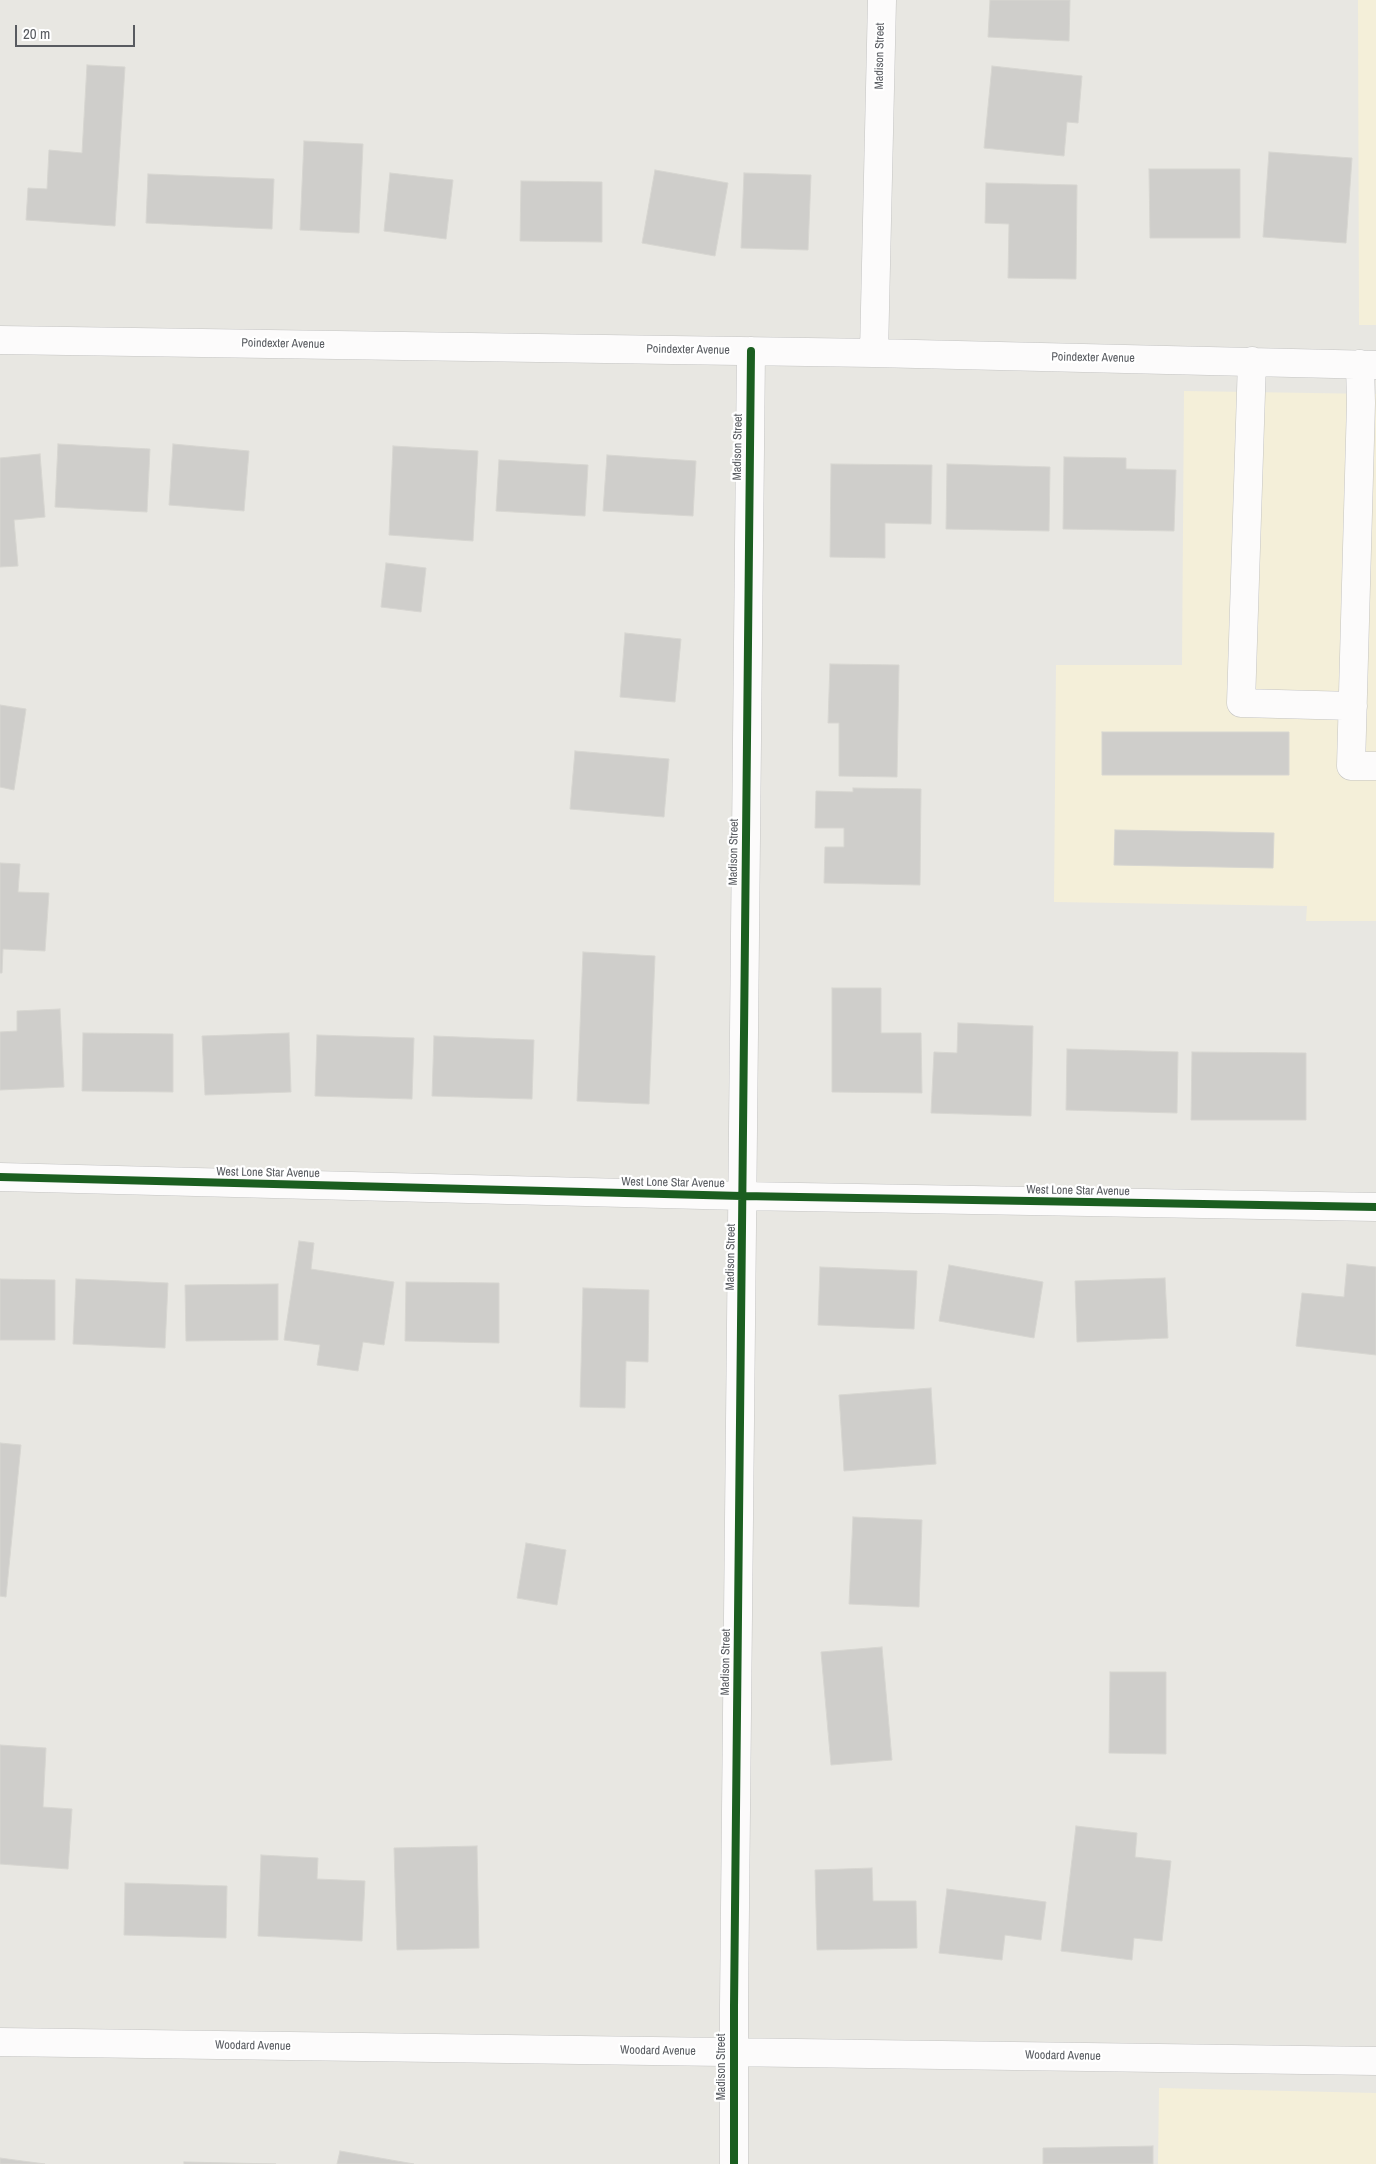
<!DOCTYPE html>
<style>
body{margin:0}
#map{position:relative;width:1376px;height:2164px;overflow:hidden;background:#e8e7e2;font-family:"Archivo Narrow",sans-serif}
canvas{display:block}
.scale{position:absolute;left:15px;top:25px;width:120px;height:22px;box-sizing:border-box;border:2px solid #585b60;border-top:0;padding-left:6px;font-size:15px;line-height:18px;white-space:nowrap;color:#585b60;-webkit-text-stroke:4px #fff;paint-order:stroke}
</style>
<div id="map">
<canvas width="1376" height="2164"></canvas>
<div class="scale">20 m</div>
</div>
<script>
const ctx = document.querySelector('canvas').getContext('2d');
ctx.lineJoin = 'round';
function fillPath(path, color) { ctx.fillStyle = color; ctx.fill(path, 'evenodd'); }
const shape = rows => new Path2D(rows.map(r => 'M' + r).join(''));
function trace(path, color, width, dash) { ctx.strokeStyle = color; ctx.lineWidth = width; ctx.lineCap = dash ? 'butt' : 'round'; ctx.setLineDash(dash || []); ctx.stroke(path); }
function label(font, color, halo, rows, align = 'center') {
  ctx.font = font + ' "Archivo Narrow",sans-serif'; ctx.lineWidth = 4.5; ctx.setLineDash([]); ctx.textBaseline = 'middle'; ctx.strokeStyle = halo; ctx.fillStyle = color; for (const [text, x, y, turn = 0] of rows) {
    ctx.save(); ctx.translate(x, y); ctx.rotate((+turn || 0) * Math.PI / 180); ctx.textAlign = isNaN(turn) ? turn : align; if (halo) ctx.strokeText(text, 0, 0); ctx.fillText(text, 0, 0); ctx.restore();
  }
}
const commercial = shape([
 [1358,0,1376,0,1376,325,1359,325],
 [1184,391,1376,394,1376,921,1306,921,1307,906,1054,902,1056,665,1182,665],
 [1159,2088,1376,2093,1376,2164,1158,2164]
]);
const building = shape([
 [990,0,1070,0,1069,41,988,37,990,0],
 [87,65,125,67,115,226,26,220,28,188,47,189,49,150,82,153,87,65],
 [992,66,1082,76,1078,123,1067,122,1064,156,984,148,992,66],
 [304,141,363,144,359,233,300,230,304,141],
 [1269,152,1352,158,1346,243,1263,237,1269,152],
 [1149,169,1240,169,1240,238,1150,238,1149,169],
 [655,170,728,183,715,256,642,243,655,170],
 [390,173,453,180,446,239,384,231,390,173],
 [744,173,811,175,808,250,741,248,744,173],
 [148,174,274,179,272,229,146,223,148,174],
 [521,181,602,182,602,242,520,241,521,181],
 [986,183,1077,185,1076,279,1008,278,1009,224,985,223,986,183],
 [58,444,150,449,147,512,55,507,58,444],
 [173,444,249,451,244,511,169,505,173,444],
 [393,446,478,451,473,541,389,535,393,446],
 [40,454,45,517,14,520,18,566,0,567,0,458,40,454],
 [607,455,696,461,693,516,603,511,607,455],
 [1064,457,1126,458,1126,469,1176,470,1174,531,1063,529,1064,457],
 [499,460,588,465,585,516,496,511,499,460],
 [831,464,932,465,931,524,885,523,885,558,830,557,831,464],
 [947,464,1050,467,1049,531,946,529,947,464],
 [386,563,426,568,421,612,381,607,386,563],
 [625,633,681,639,675,702,620,697,625,633],
 [830,664,899,665,897,777,839,776,839,723,828,723,830,664],
 [0,705,26,709,14,790,0,787,0,705],
 [1102,732,1289,732,1289,775,1102,775,1102,732],
 [575,751,669,759,664,817,570,809,575,751],
 [853,788,921,789,920,885,824,883,825,847,844,847,844,828,815,828,816,791,853,792,853,788],
 [1115,830,1274,833,1273,868,1114,865,1115,830],
 [0,863,20,864,18,892,49,893,45,951,3,949,2,973,0,973,0,863],
 [583,952,655,956,649,1104,577,1101,583,952],
 [832,988,881,988,881,1033,921,1033,922,1093,832,1092,832,988],
 [60,1009,64,1087,0,1090,0,1032,17,1031,17,1011,60,1009],
 [958,1023,1033,1026,1031,1116,931,1113,934,1052,957,1053,958,1023],
 [83,1033,173,1034,173,1092,82,1091,83,1033],
 [289,1033,291,1092,205,1095,202,1036,289,1033],
 [317,1035,414,1038,412,1099,315,1096,317,1035],
 [434,1036,534,1040,532,1099,432,1096,434,1036],
 [1067,1049,1178,1052,1177,1113,1066,1110,1067,1049],
 [1192,1052,1306,1053,1306,1120,1191,1120,1192,1052],
 [299,1241,314,1243,311,1269,394,1282,384,1345,363,1342,358,1371,317,1365,320,1345,284,1340,299,1241],
 [1347,1264,1376,1267,1376,1355,1296,1346,1302,1293,1344,1297,1347,1264],
 [949,1265,1043,1282,1034,1338,939,1321,949,1265],
 [820,1267,917,1271,914,1329,818,1325,820,1267],
 [1165,1278,1168,1338,1077,1342,1075,1281,1165,1278],
 [0,1279,55,1280,55,1340,0,1340,0,1279],
 [76,1279,168,1283,165,1348,73,1344,76,1279],
 [406,1282,499,1283,499,1343,405,1341,406,1282],
 [278,1284,278,1340,186,1341,185,1285,278,1284],
 [583,1288,649,1290,648,1362,626,1361,625,1408,580,1407,583,1288],
 [931,1388,936,1464,844,1471,839,1395,931,1388],
 [0,1443,21,1445,6,1597,0,1596,0,1443],
 [853,1517,922,1520,919,1607,849,1604,853,1517],
 [526,1543,566,1550,557,1605,517,1598,526,1543],
 [882,1647,892,1760,831,1765,821,1652,882,1647],
 [1110,1672,1166,1672,1166,1754,1109,1753,1110,1672],
 [0,1745,46,1748,43,1807,72,1809,68,1869,0,1864,0,1745],
 [1076,1826,1137,1833,1135,1857,1171,1861,1162,1941,1134,1938,1132,1960,1061,1951,1076,1826],
 [477,1846,479,1948,397,1950,394,1848,477,1846],
 [261,1855,318,1858,317,1879,365,1881,362,1941,258,1936,261,1855],
 [872,1868,873,1901,916,1901,917,1948,817,1950,815,1870,872,1868],
 [125,1883,227,1886,226,1938,124,1935,125,1883],
 [947,1889,1046,1902,1041,1940,1005,1935,1002,1960,939,1953,947,1889],
 [1153,2146,1153,2164,1043,2164,1043,2148,1153,2146],
 [340,2151,414,2164,337,2164,340,2151],
 [0,2158,45,2164,0,2164,0,2158],
 [184,2162,276,2164,184,2164,184,2162]
]);
const minor = shape([
 [0,340,874,353,1376,365],
 [874,353,882,0],
 [1252,361,1241,703,1353,706],
 [1360,364,1361,403,1351,766,1376,766],
 [0,1177,742,1196,1376,1207],
 [0,2042,1376,2061],
 [734,2164,734,2004,751,351]
]);
const cycleway = shape([
 [0,1177,742,1196,1376,1207],
 [734,2164,734,2004,751,351]
]);
const streetNames = [
 ["Madison Street",880,56,-89],
 ["Poindexter Avenue",283,344,1],
 ["Poindexter Avenue",688,350,1],
 ["Poindexter Avenue",1093,358,1],
 ["Madison Street",738,447,-89],
 ["Madison Street",734,852,-89],
 ["West Lone Star Avenue",268,1173,1],
 ["West Lone Star Avenue",673,1183,1],
 ["West Lone Star Avenue",1078,1191,1],
 ["Madison Street",731,1257,-89],
 ["Madison Street",726,1662,-89],
 ["Woodard Avenue",253,2046,1],
 ["Woodard Avenue",658,2051,1],
 ["Woodard Avenue",1063,2056,1],
 ["Madison Street",722,2067,-90]
];
fillPath(commercial, '#f4efd9');
fillPath(building, '#cfcecb');
trace(building, '#d7d6d1', 1);
trace(minor, '#c4c4c3', 29);
trace(minor, '#fcfbfb', 28);
trace(cycleway, '#1b5e20', 8);
label('12px', '#585b60', '#fff', streetNames);
</script>
